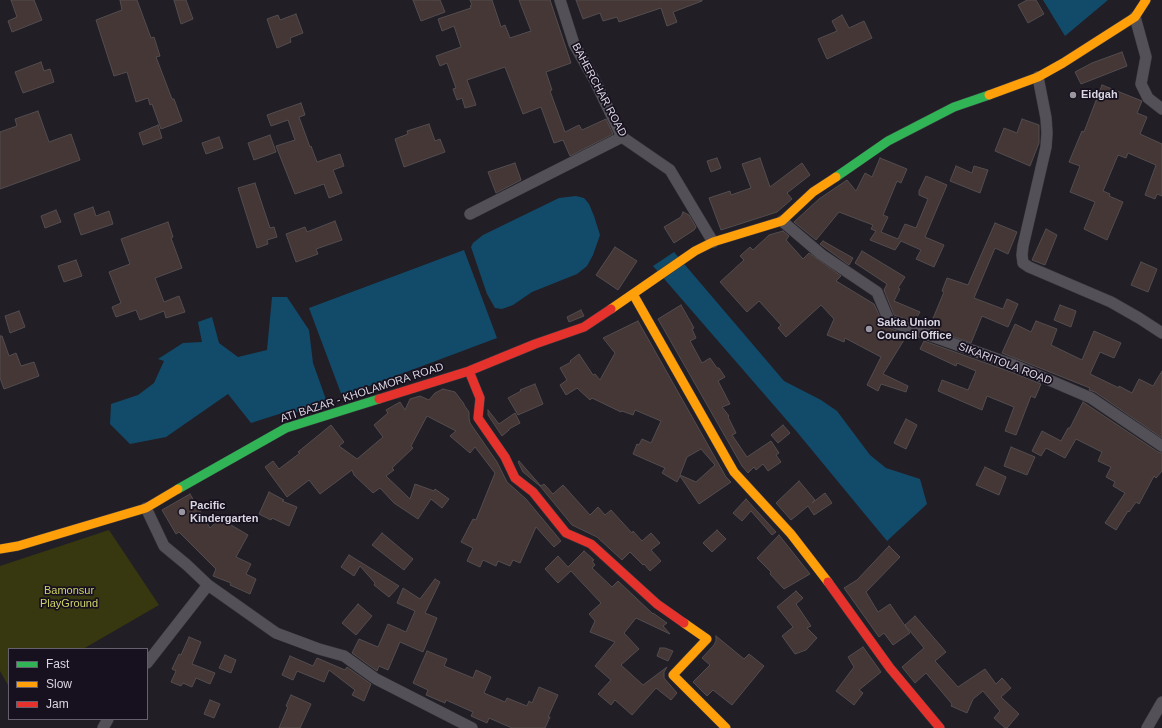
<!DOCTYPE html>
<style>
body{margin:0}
#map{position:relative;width:1162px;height:728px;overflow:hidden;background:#211e26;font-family:Arial,sans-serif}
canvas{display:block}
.legend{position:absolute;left:8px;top:648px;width:140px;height:72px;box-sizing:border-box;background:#17111f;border:1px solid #65606d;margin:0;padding:5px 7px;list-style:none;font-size:12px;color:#dad6e1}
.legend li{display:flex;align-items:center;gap:8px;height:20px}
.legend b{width:20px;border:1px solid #65606d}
</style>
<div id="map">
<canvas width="1162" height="728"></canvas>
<ul class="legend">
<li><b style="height:5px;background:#30b455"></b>Fast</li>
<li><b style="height:5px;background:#ff9f0a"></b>Slow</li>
<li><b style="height:5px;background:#e5322d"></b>Jam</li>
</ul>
</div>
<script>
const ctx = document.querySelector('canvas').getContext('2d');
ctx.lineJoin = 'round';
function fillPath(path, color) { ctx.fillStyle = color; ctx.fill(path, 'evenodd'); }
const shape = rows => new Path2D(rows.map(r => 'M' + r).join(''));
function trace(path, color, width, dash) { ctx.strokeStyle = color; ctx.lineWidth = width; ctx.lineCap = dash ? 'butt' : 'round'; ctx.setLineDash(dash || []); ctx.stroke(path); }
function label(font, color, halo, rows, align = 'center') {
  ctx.font = font + ' Arial,sans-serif'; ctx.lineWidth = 3.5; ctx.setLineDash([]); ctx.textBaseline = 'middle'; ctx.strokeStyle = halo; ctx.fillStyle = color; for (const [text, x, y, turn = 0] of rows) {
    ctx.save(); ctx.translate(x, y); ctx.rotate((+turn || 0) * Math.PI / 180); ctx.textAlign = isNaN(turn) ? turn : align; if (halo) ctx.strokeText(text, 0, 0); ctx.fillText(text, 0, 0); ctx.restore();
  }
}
const green = shape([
 [109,530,159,605,83,649,9,649,9,687,0,671,0,566]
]);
const water = shape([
 [1043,0,1108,0,1065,36],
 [576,196,584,198,589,204,594,216,600,235,593,255,587,266,577,274,532,292,513,305,502,309,495,308,487,294,471,247,473,243,483,235,559,198],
 [464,250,497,338,342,396,309,308],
 [674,252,784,381,821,400,837,411,870,455,886,468,920,479,927,504,887,541,797,432,653,266],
 [272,297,287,297,309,330,313,363,329,408,279,414,251,423,228,394,166,437,130,444,110,424,111,404,138,395,154,383,164,361,158,359,183,343,202,342,198,322,212,317,219,343,238,357,267,350]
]);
const building = shape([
 [11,0,34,0,42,20,12,32,8,21,17,17,11,0],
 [120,0,137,0,151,38,154,37,160,56,156,57,172,99,174,99,182,121,161,129,152,104,150,105,148,98,136,102,127,72,114,76,96,20,122,10,120,0],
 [174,0,186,0,193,19,181,24,174,0],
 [413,0,440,0,445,12,421,21,413,0],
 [470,0,492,0,501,27,505,25,510,38,531,31,519,0,550,0,571,63,546,72,552,90,550,91,565,132,579,125,582,130,606,119,613,134,570,156,563,140,554,143,541,107,523,114,505,67,467,80,476,105,465,108,462,98,457,100,453,89,456,88,447,63,440,66,436,56,461,47,454,26,442,31,438,19,471,8,470,6,472,5,470,0],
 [576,0,702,0,702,1,673,12,677,22,667,26,661,8,619,22,617,17,603,21,600,13,583,19,576,0],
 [1027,0,1036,0,1044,14,1028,23,1018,5,1027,0],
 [296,14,303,33,290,38,291,42,277,48,267,19,278,15,280,20,296,14],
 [842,15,849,28,864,21,872,38,827,59,818,39,837,31,832,21,842,15],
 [1122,52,1127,66,1081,84,1075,72,1092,63,1122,52],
 [41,62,44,71,50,69,54,82,23,93,15,72,41,62],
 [1102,85,1142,101,1137,113,1147,117,1140,134,1162,144,1162,196,1157,194,1155,199,1145,195,1156,165,1128,153,1126,158,1118,155,1103,191,1110,194,1109,196,1123,202,1107,240,1084,229,1095,202,1070,192,1080,166,1069,162,1082,131,1084,132,1102,85],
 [301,103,305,115,299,117,310,147,311,146,317,162,340,154,344,166,333,170,342,193,329,198,324,184,295,194,276,146,295,140,288,120,271,126,267,115,301,103],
 [38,111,49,142,71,134,80,160,0,189,0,132,17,126,15,119,38,111],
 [1022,119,1039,125,1039,143,1030,166,995,151,1004,128,1017,133,1022,119],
 [429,124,435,141,440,139,445,152,404,167,395,139,408,134,407,131,429,124],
 [158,125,162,138,143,145,139,133,158,125],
 [270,135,276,152,254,160,248,143,270,135],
 [219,137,223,148,206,154,202,143,219,137],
 [717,158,721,168,711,172,707,161,717,158],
 [760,158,770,187,802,163,810,175,787,193,792,199,777,212,721,230,709,198,730,191,731,195,751,188,742,164,760,158],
 [880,158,907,169,901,183,897,181,883,215,888,217,881,232,898,239,905,224,916,228,928,199,919,195,919,191,926,176,947,185,925,237,944,245,934,267,916,259,921,250,901,241,895,250,870,240,876,231,871,229,873,225,839,212,816,240,794,222,819,199,847,180,856,191,865,173,872,177,880,158],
 [515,163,521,180,496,193,488,172,515,163],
 [956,166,972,173,974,166,988,170,980,193,950,181,956,166],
 [255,183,270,228,274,227,277,237,267,240,268,244,257,248,238,188,255,183],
 [93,207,96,216,109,211,113,224,81,235,74,214,93,207],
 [56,210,61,222,45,228,41,216,56,210],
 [683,212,689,215,696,227,694,230,674,243,664,227,681,217,683,212],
 [335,221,342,240,316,249,318,254,296,262,286,234,305,227,307,232,335,221],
 [168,222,173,237,171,238,182,268,155,278,164,302,179,296,185,312,166,318,164,311,140,320,136,310,116,317,112,307,121,303,109,272,130,264,121,239,168,222],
 [995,223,1017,232,1008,254,995,248,974,298,1003,309,1007,299,1018,304,1008,327,982,316,971,343,929,328,944,292,942,291,947,278,968,285,995,223],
 [1046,229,1057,235,1045,265,1032,260,1046,229],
 [783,231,789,236,786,240,803,259,809,253,841,276,836,281,874,304,884,326,907,335,883,374,908,386,906,392,881,384,878,391,867,385,881,357,845,338,844,342,827,335,834,319,821,305,786,337,778,328,781,325,759,301,747,312,720,282,744,260,740,256,750,247,753,250,769,235,783,231],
 [823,241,853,258,849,265,820,244,823,241],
 [615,247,637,261,618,290,596,275,615,247],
 [862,251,905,277,898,288,900,289,894,301,920,312,914,322,894,315,884,290,887,284,855,263,862,251],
 [76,260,82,276,64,282,58,266,76,260],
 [1141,262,1157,269,1148,292,1131,285,1141,262],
 [681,305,694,328,692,329,696,338,690,341,702,363,710,358,717,368,719,368,725,377,718,381,730,404,722,407,729,416,728,417,736,433,732,435,747,457,771,441,779,453,776,455,781,462,768,471,763,464,756,470,754,467,748,473,742,466,658,319,681,305],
 [1060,305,1076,311,1071,327,1054,320,1060,305],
 [581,310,584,316,569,322,567,317,581,310],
 [19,311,25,327,10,333,5,316,19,311],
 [638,321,726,477,731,482,699,504,680,476,677,482,662,473,665,468,633,454,637,444,639,445,642,439,651,443,661,421,635,410,633,415,622,411,621,412,592,398,590,400,577,388,566,395,560,385,567,380,560,368,571,362,570,361,579,354,593,375,595,374,600,380,615,353,603,338,638,321],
 [701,449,715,465,696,482,680,475,687,457,701,449],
 [1036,321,1057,329,1051,345,1082,360,1094,331,1121,343,1114,358,1100,352,1090,374,1119,388,1119,386,1132,393,1139,379,1153,386,1162,371,1162,438,1095,392,1089,390,1090,388,1002,353,1015,324,1031,332,1036,321],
 [0,336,2,336,9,356,16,353,21,366,34,362,39,376,4,389,0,378,0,336],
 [924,341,1011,372,1041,384,1035,398,1031,396,1016,435,1005,431,1014,407,987,396,982,410,938,391,942,380,968,390,976,371,957,363,956,366,920,349,924,341],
 [535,384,543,404,518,415,508,398,521,391,520,390,535,384],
 [443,389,455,392,464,404,464,405,469,412,469,418,470,423,497,462,507,482,526,499,561,541,554,547,536,527,520,563,513,560,510,566,498,561,496,566,483,560,480,567,467,561,473,548,461,542,473,519,476,520,495,473,475,447,470,453,450,436,456,431,427,416,411,446,413,448,392,468,394,470,386,476,410,499,415,484,434,491,435,489,449,499,442,508,431,499,418,519,394,503,380,488,373,493,354,475,352,470,320,494,309,480,287,497,265,467,273,461,279,469,300,453,298,452,331,425,344,442,339,446,357,459,383,437,374,425,388,413,386,410,400,402,405,410,410,399,420,396,429,400,435,393,443,389],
 [1083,402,1158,452,1162,453,1162,471,1156,478,1154,476,1139,504,1136,502,1129,512,1128,511,1116,530,1105,523,1125,493,1113,486,1115,482,1106,477,1111,467,1098,461,1102,452,1076,439,1065,458,1046,448,1041,456,1032,451,1042,431,1061,441,1068,428,1070,428,1083,402],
 [488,410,499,424,515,413,520,423,509,429,509,430,502,436,488,415,488,410],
 [906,419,917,425,906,449,894,443,906,419],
 [783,425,790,433,778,443,771,435,783,425],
 [1011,447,1035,457,1027,475,1004,466,1011,447],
 [519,461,541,486,544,484,553,494,563,485,590,515,598,507,605,515,611,510,632,533,633,531,642,541,651,533,660,543,651,550,661,561,650,571,644,564,643,565,630,552,622,560,597,537,572,525,540,486,523,472,518,462,519,461],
 [985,467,1006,477,999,495,976,485,985,467],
 [799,481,815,500,812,503,825,493,832,503,814,515,808,506,791,520,776,503,799,481],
 [269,492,284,500,282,501,297,507,289,526,272,518,271,520,259,514,269,492],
 [190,494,210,528,223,516,231,525,248,535,236,557,251,564,246,574,256,579,250,594,230,585,231,583,213,576,216,569,179,532,176,534,162,510,190,494],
 [746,499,776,532,772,535,751,511,742,521,733,513,746,499],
 [717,530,726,539,712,552,703,543,717,530],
 [382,533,413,559,404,570,372,545,382,533],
 [779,535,810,574,784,589,770,574,771,572,757,558,779,535],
 [889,546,900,557,866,592,878,612,890,604,910,633,893,645,884,633,879,637,844,588,857,580,889,546],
 [584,551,594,560,592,561,595,565,592,568,612,587,618,581,653,614,653,613,667,623,663,626,670,634,636,618,624,633,639,649,621,665,643,685,667,667,664,672,664,678,677,693,671,700,656,688,632,715,615,700,611,705,598,694,611,680,595,666,615,642,590,632,595,621,589,614,601,603,571,571,558,583,545,569,558,556,568,567,584,551],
 [349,555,362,563,399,586,389,597,374,585,375,583,360,566,354,576,341,567,349,555],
 [435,579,440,582,425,613,437,618,423,652,400,642,388,670,379,666,377,671,352,653,359,639,378,647,388,624,406,632,415,611,397,603,403,588,420,599,435,579],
 [796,591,803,598,796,604,811,626,807,628,817,638,806,650,795,654,782,636,793,627,777,607,796,591],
 [358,604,372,616,356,635,342,623,358,604],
 [915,616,946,652,935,661,958,687,985,669,996,684,1002,678,1011,688,1001,697,1019,714,1007,728,1005,728,994,718,1000,711,983,691,973,699,967,713,951,706,952,704,926,673,915,683,902,667,924,648,905,625,915,616],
 [716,636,744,659,749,654,764,666,732,705,713,690,707,696,693,682,710,665,702,658,714,645,716,641,716,636],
 [189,637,201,642,192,664,215,673,210,684,196,678,192,687,183,683,181,686,171,682,176,671,172,669,179,654,181,655,189,637],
 [863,647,881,672,859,690,863,693,854,705,836,691,854,667,848,657,863,647],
 [660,648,665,648,673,651,668,661,657,656,660,648],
 [427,651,447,659,444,666,473,678,476,670,491,677,484,693,505,702,507,698,527,706,529,701,532,703,539,687,558,695,548,717,550,717,545,728,512,728,489,718,487,723,471,716,473,712,446,700,445,703,426,695,428,690,413,683,427,651],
 [225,655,236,660,231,673,219,668,225,655],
 [290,656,313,666,317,658,345,670,347,667,371,684,364,701,352,695,355,690,329,670,324,682,297,671,293,680,282,675,290,656],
 [291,695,311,704,300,728,279,728,288,707,286,706,291,695],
 [210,700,220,704,214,718,204,714,210,700]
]);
const street = shape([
 [560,0,574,44,594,79,622,137,670,170,713,242],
 [1135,17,1146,57,1141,84,1148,98,1162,109],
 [1038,77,1046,118,1047,133,1046,147,1023,246,1022,255,1023,263,1029,267,1111,302,1139,318,1162,333],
 [470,214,622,137],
 [782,221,822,255,877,292,889,321,1014,365,1091,398,1162,446],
 [146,508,164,546,187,565,208,585,276,633,319,649,344,656,376,679,472,728],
 [147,663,208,585],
 [103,728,108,719],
 [1147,728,1162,702]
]);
const fast = shape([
 [836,177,888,141,954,107,989,95],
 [178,489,286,428,379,399]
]);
const slow = shape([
 [989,95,1038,77,1063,63,1135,17,1146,0],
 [633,294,734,472,791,534,828,582],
 [611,309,695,251,713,242,782,221,813,192,836,177],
 [0,549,18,546,146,508,178,489],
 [684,623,707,639,673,675,726,728]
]);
const jam = shape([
 [469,371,480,398,478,418,505,457,515,478,533,492,566,533,591,544,657,604,684,623],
 [379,399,469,371,535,344,584,327,611,309],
 [828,582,890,668,940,728]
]);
const markers = [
 [1073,95,4,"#9996a0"],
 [869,329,4,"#9996a0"],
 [182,512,4,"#9996a0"]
];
const streetNames = [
 ["BAHERCHAR ROAD",599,90,62],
 ["SIKARITOLA ROAD",1005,364,21],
 ["ATI BAZAR - KHOLAMORA ROAD",362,393,-18]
];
const poiNames = [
 ["Eidgah",1081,95],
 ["Sakta Union",877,323],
 ["Council Office",877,336],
 ["Pacific",190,506],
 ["Kindergarten",190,519]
];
const parkNames = [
 ["Bamonsur",69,591],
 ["PlayGround",69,604]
];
fillPath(green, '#37380f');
fillPath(water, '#124b69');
fillPath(building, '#443735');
trace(building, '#534d4f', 1);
trace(street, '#3c3940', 12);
trace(fast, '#3c3940', 10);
trace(slow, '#3c3940', 10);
trace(jam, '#3c3940', 10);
trace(street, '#535157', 11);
trace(fast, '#30b455', 9);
trace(slow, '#ff9f0a', 9);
trace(jam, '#e5322d', 9);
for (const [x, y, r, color] of markers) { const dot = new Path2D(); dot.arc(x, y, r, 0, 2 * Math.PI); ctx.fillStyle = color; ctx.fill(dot); trace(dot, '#17111f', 1.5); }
label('11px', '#dad6e1', '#17111f', streetNames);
label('bold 11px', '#dad6e1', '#17111f', poiNames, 'left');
label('11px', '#cfd366', '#17111f', parkNames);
</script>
